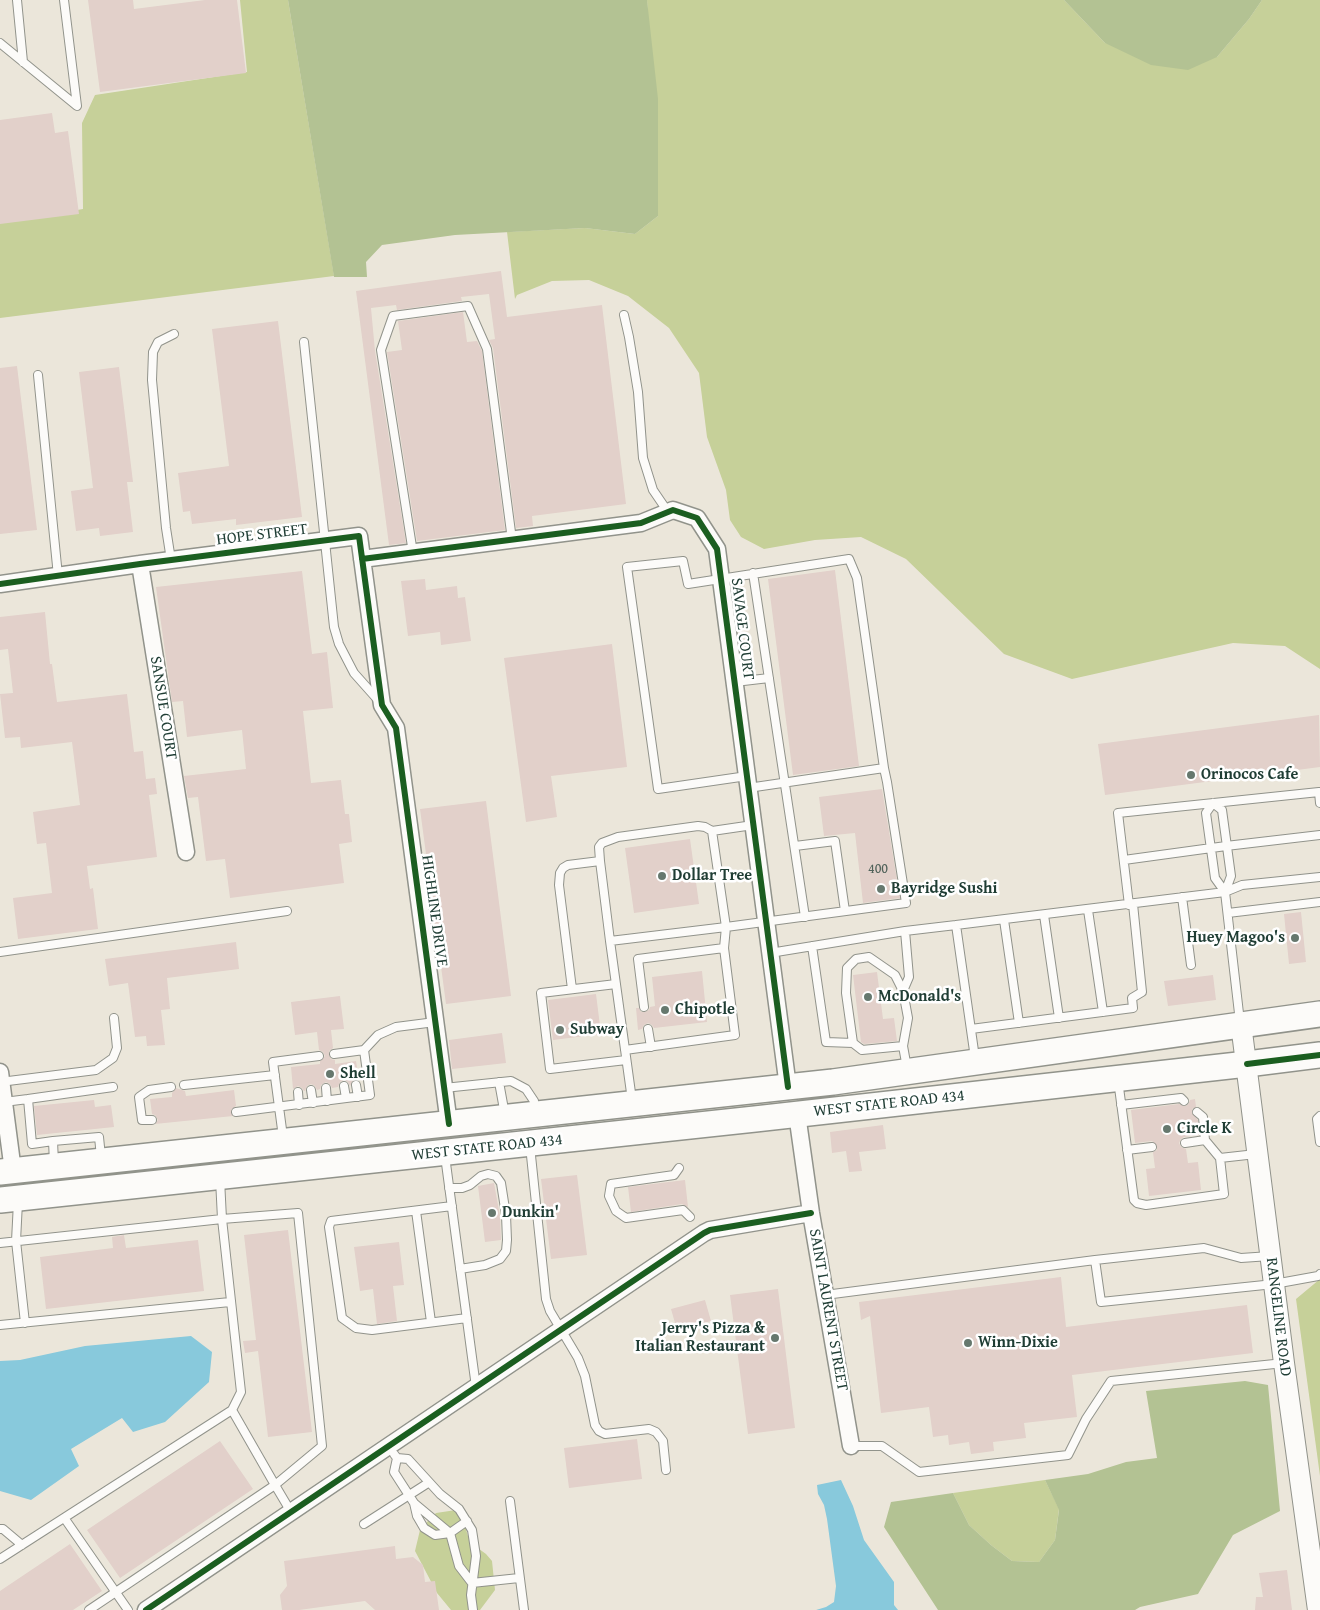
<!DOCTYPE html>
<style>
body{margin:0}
canvas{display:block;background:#ebe6da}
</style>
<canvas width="1320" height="1610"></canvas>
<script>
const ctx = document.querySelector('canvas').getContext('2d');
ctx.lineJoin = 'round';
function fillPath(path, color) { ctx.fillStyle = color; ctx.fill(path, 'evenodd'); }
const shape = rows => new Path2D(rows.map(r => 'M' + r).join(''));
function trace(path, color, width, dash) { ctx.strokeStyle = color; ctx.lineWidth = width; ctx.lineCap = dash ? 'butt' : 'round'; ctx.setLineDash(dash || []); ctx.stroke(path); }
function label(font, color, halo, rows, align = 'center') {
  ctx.font = font + ' "Gentium Book Plus",serif'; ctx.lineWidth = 5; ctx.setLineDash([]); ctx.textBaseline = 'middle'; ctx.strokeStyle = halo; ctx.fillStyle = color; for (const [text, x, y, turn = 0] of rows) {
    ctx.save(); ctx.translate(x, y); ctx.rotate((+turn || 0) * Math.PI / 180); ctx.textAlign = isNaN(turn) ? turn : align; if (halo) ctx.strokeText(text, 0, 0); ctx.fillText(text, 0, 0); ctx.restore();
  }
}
const green = shape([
 [240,0,288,0,334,276,0,318,0,223,83,209,82,123,95,95,247,72],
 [647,0,1064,0,1105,43,1217,57,1249,19,1262,0,1320,0,1320,669,1285,646,1233,643,1072,679,1004,654,906,559,861,537,815,540,764,549,741,537,730,520,726,490,707,437,699,373,669,328,628,296,589,280,552,281,517,295,515,299,507,232,585,228,635,234,658,216,658,167],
 [1320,1279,1320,1476,1296,1299],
 [1045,1480,1059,1509,1055,1540,1039,1562,1012,1561,991,1545,969,1525,953,1493],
 [456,1510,462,1517,468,1536,475,1546,486,1554,492,1561,495,1590,480,1610,451,1610,437,1593,415,1551,420,1530,428,1521,436,1513]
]);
const forest = shape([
 [288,0,647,0,658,99,658,216,635,234,585,228,455,235,382,245,366,262,367,277,334,277],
 [1064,0,1262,0,1249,19,1217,57,1188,70,1151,65,1105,43],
 [1245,1381,1268,1385,1280,1511,1233,1535,1198,1594,1140,1607,1135,1610,938,1610,884,1527,891,1502,953,1493,969,1525,991,1545,1012,1561,1039,1562,1055,1540,1059,1510,1045,1480,1088,1474,1126,1462,1157,1458,1146,1391]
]);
const water = shape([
 [191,1336,212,1352,209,1382,165,1422,133,1432,122,1418,71,1449,79,1466,31,1500,0,1491,0,1361,20,1360,85,1346],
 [841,1480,853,1506,864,1540,894,1582,894,1605,898,1610,816,1610,826,1607,834,1602,836,1586,827,1519,824,1505,818,1494,817,1485]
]);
const building = shape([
 [88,0,133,0,134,9,205,0,237,0,246,73,100,92],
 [52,113,55,133,68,131,79,214,0,224,0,120],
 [501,271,507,317,602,305,626,504,532,516,533,526,516,528,493,348,489,340,495,339,489,294,461,297,462,301,397,310,396,305,371,308,375,351,406,543,389,545,356,291],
 [463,312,467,342,477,341,482,351,505,530,417,541,387,352,402,350,398,321],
 [278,321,302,517,236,525,236,519,192,524,190,511,183,512,178,473,229,466,212,329],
 [17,366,37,530,0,534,0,368],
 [119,367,133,482,127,482,133,532,100,536,99,528,76,531,71,491,93,488,79,372],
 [835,570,859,766,793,775,768,579],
 [302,571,312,654,327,652,333,708,303,711,311,783,341,780,345,814,349,814,352,842,339,844,344,883,230,898,225,859,206,861,198,797,188,798,184,776,246,769,242,730,187,737,183,701,172,702,156,587],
 [425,579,426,590,457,586,458,598,465,597,471,641,441,645,440,632,408,636,401,581],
 [45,612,50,664,52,664,57,702,127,694,134,752,143,751,146,779,155,778,157,794,149,795,157,857,87,866,90,889,93,888,98,929,18,939,13,898,52,893,46,843,37,844,33,812,80,805,72,742,21,748,20,737,5,738,0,694,13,693,8,649,0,650,0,617],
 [612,644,627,767,551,776,557,817,526,822,504,658],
 [1319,715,1320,767,1105,795,1098,744],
 [882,789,900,898,863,903,855,833,824,836,819,797],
 [486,801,511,996,446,1004,420,809],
 [690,839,699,904,634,913,625,848],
 [1301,912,1306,962,1289,964,1284,914],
 [236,942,239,969,167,978,170,1009,161,1010,165,1045,147,1046,146,1036,135,1037,128,983,109,986,105,959],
 [702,971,707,1022,654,1028,652,1025,648,1023,644,1025,642,1029,638,1030,636,1008,639,1008,641,1012,645,1012,649,1010,650,1007,655,1006,652,977],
 [877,972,883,1019,894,1018,897,1041,864,1044,861,1042,853,975],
 [1213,975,1216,1000,1168,1006,1164,981],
 [596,994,601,1034,553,1040,548,1000],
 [340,996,344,1029,331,1030,333,1048,329,1051,329,1055,331,1059,335,1060,335,1064,356,1061,359,1080,353,1080,350,1086,348,1082,344,1080,340,1082,338,1087,332,1088,330,1084,326,1082,321,1085,320,1089,317,1090,315,1086,311,1084,307,1086,305,1091,304,1091,302,1088,298,1086,293,1089,291,1067,320,1064,320,1061,325,1056,323,1052,319,1050,317,1032,295,1035,291,1002],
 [502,1033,506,1063,452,1069,449,1040],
 [176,1088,185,1091,186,1096,234,1090,236,1106,231,1110,233,1116,155,1124,158,1120,155,1115,152,1114,150,1099,172,1097,172,1093],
 [1195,1099,1196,1107,1192,1109,1192,1113,1198,1120,1199,1135,1184,1137,1181,1139,1179,1143,1181,1147,1186,1149,1188,1163,1198,1162,1201,1190,1149,1196,1146,1169,1155,1168,1153,1152,1157,1150,1157,1146,1152,1141,1135,1143,1131,1110,1179,1104,1185,1106,1188,1105,1190,1100],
 [94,1100,95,1107,111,1105,114,1127,37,1135,34,1106],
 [883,1125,886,1149,859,1152,862,1171,849,1172,846,1151,832,1153,830,1132],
 [577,1175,587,1255,551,1259,541,1179],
 [685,1180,688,1207,682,1204,631,1212,628,1187],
 [494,1183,500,1216,501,1240,485,1242,478,1186],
 [288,1230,312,1432,268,1437,258,1351,245,1353,243,1341,256,1340,244,1235],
 [124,1235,126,1248,198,1240,204,1291,46,1309,40,1257,113,1248,112,1237],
 [399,1242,404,1285,393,1286,397,1321,377,1324,373,1289,360,1291,354,1247],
 [1061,1277,1066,1327,1247,1305,1253,1353,1072,1375,1077,1417,1024,1423,1026,1438,993,1442,994,1451,971,1454,969,1442,949,1445,948,1435,933,1437,929,1407,881,1413,870,1316,861,1320,859,1302],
 [778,1289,795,1428,748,1434,730,1295],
 [705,1300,711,1321,677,1330,671,1309],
 [637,1439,642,1479,569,1488,564,1448],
 [220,1441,253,1489,120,1578,87,1530],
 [70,1544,102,1591,73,1610,0,1610,0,1591],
 [395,1546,396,1559,413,1557,423,1565,425,1582,435,1581,439,1610,375,1610,365,1601,299,1610,282,1610,280,1595,287,1586,284,1561],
 [1287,1570,1292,1610,1255,1610,1256,1597,1263,1597,1259,1573]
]);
const service = shape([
 [17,0,23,62],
 [0,43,77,106,64,0],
 [624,315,629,337,638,392,643,458,653,490,668,512],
 [304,342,334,627,339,644,354,673,378,700],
 [38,375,58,576],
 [413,553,381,350,393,316,468,306,487,349,512,540],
 [171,560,166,528,152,380,153,352,158,342,174,334],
 [753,573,805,917],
 [735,682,769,678],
 [747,776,658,789,627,567,683,561,688,584,849,559,857,578,884,768],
 [748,788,884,768,887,782,906,903,726,927,712,831,753,825],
 [1213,803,1222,810,1231,876,1225,892,1215,878,1206,813,1213,803],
 [795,846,835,841,845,911],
 [1124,860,1226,846,1320,835],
 [600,861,599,847,602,843,618,837,698,826,705,827,712,831],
 [1225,892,1242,885,1320,877],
 [1182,897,1191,965],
 [1129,905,1118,813,1319,792,1320,803],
 [1088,910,1103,1012],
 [1228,913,1320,902],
 [1044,915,1059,1018],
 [1004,920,1019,1023],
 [905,931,909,977,903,991,908,1018,903,1046,907,1068],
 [812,946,826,1042,853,1043],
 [0,952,287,911],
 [770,953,905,931,956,925],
 [616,984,541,993,550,1069,626,1060],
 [572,989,559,885,560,873,563,868,568,865,600,861,610,941],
 [644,1007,638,959,724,948],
 [648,1029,651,1047],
 [971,1029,1133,1008,1132,998,1142,992,1133,904],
 [903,1046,862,1050,853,1043,846,993,847,968,856,959,869,957,895,975,903,991],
 [364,1050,378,1035,396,1027,435,1022],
 [625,1050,735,1035,724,948,726,927,610,941,632,1100],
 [975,1058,956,925,1225,892,1240,1022],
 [1118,1080,1134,1200,1137,1203,1146,1205,1224,1194,1220,1158,1256,1154],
 [0,1082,96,1070,113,1058,117,1048,114,1018],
 [499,1082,505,1115],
 [184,1085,275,1075],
 [356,1085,358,1097],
 [344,1086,346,1098],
 [326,1088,327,1101],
 [444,1088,511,1081,526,1089,534,1101,535,1110],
 [311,1090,313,1103],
 [298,1092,299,1105],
 [4,1102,28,1099],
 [1121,1105,1181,1098,1184,1101],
 [236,1112,370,1095,364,1050,334,1054],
 [1320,1116,1317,1119,1320,1142],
 [152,1120,142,1120,139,1097,149,1090,171,1087],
 [283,1137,273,1062,319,1056],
 [1205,1140,1220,1158],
 [53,1141,32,1144,28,1099,113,1087],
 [1185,1143,1205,1140,1203,1117,1197,1112],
 [530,1146,546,1299,550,1311,578,1358,585,1376,595,1425,599,1431,605,1434,649,1429,656,1432,663,1441,666,1470],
 [1127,1150,1152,1147],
 [445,1156,476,1387],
 [54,1163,53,1141,99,1137,101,1157],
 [679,1168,674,1175,611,1184,609,1196,616,1211,626,1218,683,1210,690,1217],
 [220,1179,222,1219,298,1213,322,1446,275,1485,291,1512],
 [449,1188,462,1188,470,1185,481,1176,488,1174,496,1176,501,1183,506,1215,507,1240,506,1251,500,1259,485,1265,460,1269],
 [18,1202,16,1241,25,1323],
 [452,1206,331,1221,329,1227,342,1318,356,1328,372,1330,467,1318],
 [416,1211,431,1322],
 [0,1243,222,1219,241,1392,232,1410,275,1485,89,1610],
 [1095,1260,1204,1248,1241,1258,1270,1256],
 [825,1295,1095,1260,1101,1302,1274,1284,1318,1276,1320,1274],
 [0,1325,230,1302],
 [851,1446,882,1446,919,1472,1068,1455,1086,1419,1111,1381,1284,1363],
 [394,1454,397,1458,394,1472,414,1503,450,1533,459,1566,472,1583],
 [397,1458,408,1459,440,1494,459,1509,472,1530,476,1556,471,1595,473,1610],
 [510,1501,524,1610],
 [414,1503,417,1516,424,1528,435,1535,450,1533,467,1521],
 [65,1519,128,1610],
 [364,1524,428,1483],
 [0,1529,3,1529,22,1545],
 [0,1559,232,1410],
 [472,1583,519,1578]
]);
const minor = shape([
 [362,559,641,523,673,510,697,518,717,549,788,1087],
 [140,564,186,852],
 [0,584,140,564,359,536,382,705,396,728,449,1124],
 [0,1072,13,1171],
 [797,1114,811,1213,851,1446],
 [146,1610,704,1233,710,1230,811,1213]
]);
const tertiary = shape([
 [1241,1024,1284,1363,1318,1610]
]);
const primary = shape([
 [0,1172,833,1082,1320,1014],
 [0,1200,755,1119,1247,1064,1320,1055]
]);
const cycleway = shape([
 [362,559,641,523,673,510,697,518,717,549,788,1087],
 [0,584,140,564,359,536,382,705,396,728,449,1124],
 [1247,1064,1320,1055],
 [146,1610,704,1233,710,1230,811,1213]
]);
const markers = [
 [1191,775,5,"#66786e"],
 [662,876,5,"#66786e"],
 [881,889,5,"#66786e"],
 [1295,938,5,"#66786e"],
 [868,997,5,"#66786e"],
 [665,1010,5,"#66786e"],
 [560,1030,5,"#66786e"],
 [330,1074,5,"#66786e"],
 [1167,1129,5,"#66786e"],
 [492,1213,5,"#66786e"],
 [775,1338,5,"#66786e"],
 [968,1343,5,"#66786e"]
];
const numberNames = [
 ["400",878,869]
];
const streetNames = [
 ["HOPE STREET",262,535,-7],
 ["SAVAGE COURT",742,629,83],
 ["SANSUE COURT",163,708,81],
 ["HIGHLINE DRIVE",434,911,82],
 ["WEST STATE ROAD 434",889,1104,-6],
 ["WEST STATE ROAD 434",487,1148,-6],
 ["SAINT LAURENT STREET",828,1310,80],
 ["RANGELINE ROAD",1278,1317,83]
];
const poiNames = [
 ["Orinocos Cafe",1201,775],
 ["Dollar Tree",672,876],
 ["Bayridge Sushi",891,889],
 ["Huey Magoo's",1285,938,"right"],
 ["McDonald's",878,997],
 ["Chipotle",675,1010],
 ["Subway",570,1030],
 ["Shell",340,1074],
 ["Circle K",1177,1129],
 ["Dunkin'",502,1213],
 ["Jerry's Pizza &",765,1329,"right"],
 ["Italian Restaurant",765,1347,"right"],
 ["Winn-Dixie",978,1343]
];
fillPath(green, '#c6d099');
fillPath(forest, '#b3c293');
fillPath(water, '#88c9dc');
fillPath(building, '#e2d0ca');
trace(service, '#91938b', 10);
trace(minor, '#91938b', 19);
trace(tertiary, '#91938b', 22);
trace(primary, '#91938b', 28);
trace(service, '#fcfbf9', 8);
trace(minor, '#fcfbf9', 16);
trace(tertiary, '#fcfbf9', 20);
trace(primary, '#fcfbf9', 25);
trace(cycleway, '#1b5e20', 6);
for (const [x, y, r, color] of markers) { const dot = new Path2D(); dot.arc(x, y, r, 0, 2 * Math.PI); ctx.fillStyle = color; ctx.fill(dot); trace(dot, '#fff', 2); }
label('14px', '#50625a', null, numberNames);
label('16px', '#1f3d34', '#fff', streetNames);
label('bold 16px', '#1f3d34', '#fff', poiNames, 'left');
</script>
